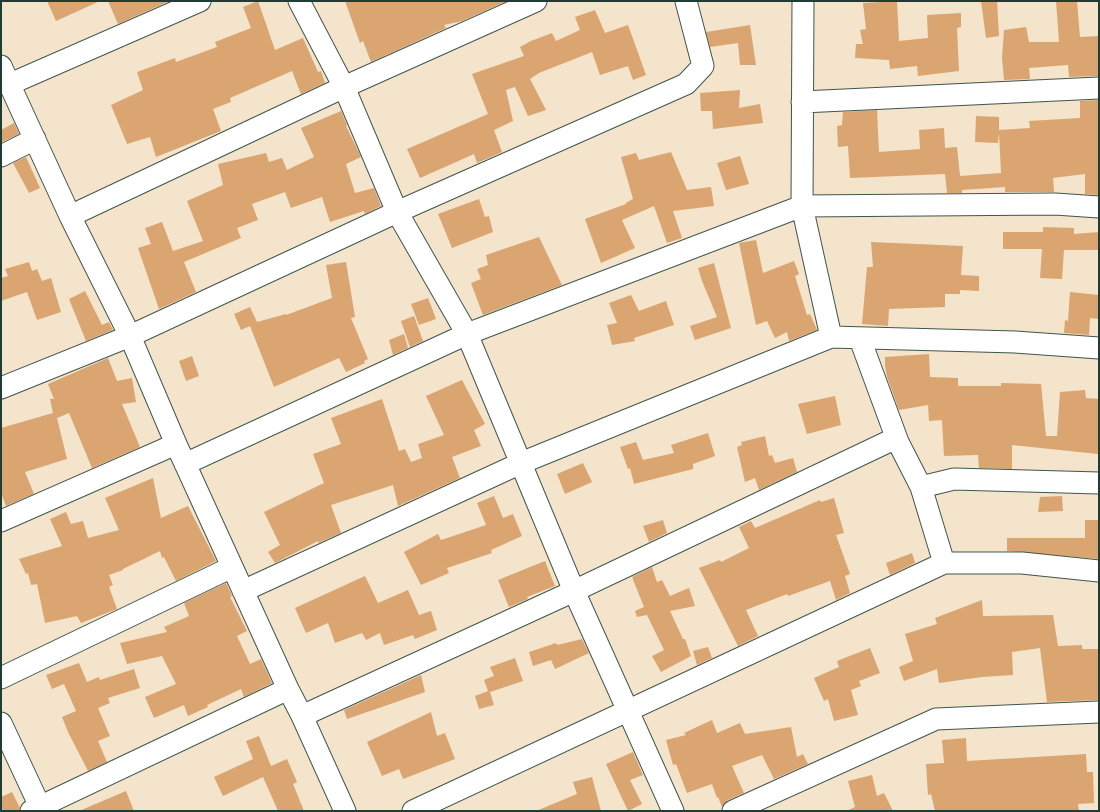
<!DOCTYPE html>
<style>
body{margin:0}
#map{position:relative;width:1100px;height:812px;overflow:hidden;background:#f3e4cb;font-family:Pangolin,sans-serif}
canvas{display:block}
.frame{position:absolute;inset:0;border:2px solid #1f3d34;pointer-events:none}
</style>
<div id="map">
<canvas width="1100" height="812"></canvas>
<div class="frame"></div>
</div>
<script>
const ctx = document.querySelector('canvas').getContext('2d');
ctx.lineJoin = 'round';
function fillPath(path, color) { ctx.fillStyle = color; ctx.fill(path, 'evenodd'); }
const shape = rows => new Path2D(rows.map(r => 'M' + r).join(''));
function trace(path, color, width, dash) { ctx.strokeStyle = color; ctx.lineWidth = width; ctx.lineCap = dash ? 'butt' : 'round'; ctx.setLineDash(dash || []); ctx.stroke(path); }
const building = shape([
 [47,1,100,1,56,21],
 [108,1,170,1,118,24],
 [258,1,275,50,303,38,318,72,321,71,325,83,301,94,292,71,230,98,231,102,213,109,221,131,156,157,150,137,127,144,111,105,143,90,137,72,175,58,176,62,217,47,215,42,251,28,243,7],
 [345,1,507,1,462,21,444,25,446,28,371,62,363,41,360,43],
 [897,1,899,41,928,38,927,15,961,13,961,27,957,28,959,71,918,76,917,66,890,69,889,60,855,58,856,44,863,44,860,30,866,29,863,3],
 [981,1,997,1,999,36,986,38],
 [1056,1,1077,1,1080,37,1099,36,1099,76,1069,77,1068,65,1029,68,1030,79,1004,80,1002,58,1004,30,1026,27,1029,42,1059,42],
 [595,10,605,33,628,25,646,75,633,80,628,66,600,75,592,52,539,73,530,79,546,110,528,116,515,87,506,90,513,121,494,130,502,152,477,163,474,154,420,178,407,149,488,114,472,74,524,56,520,47,531,41,552,33,556,41,580,30,575,17],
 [750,25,756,65,740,65,738,43,710,47,706,32],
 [740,90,739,108,760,104,763,123,713,129,712,111,701,111,700,93],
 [1098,100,1099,195,1085,194,1085,174,1053,178,1054,192,1005,192,1005,187,962,190,962,193,947,193,945,174,850,178,848,146,838,147,837,126,842,125,843,112,877,110,879,152,920,149,919,130,944,128,945,148,957,147,960,176,1001,173,999,133,998,143,975,142,976,116,999,117,999,130,1030,128,1029,121,1080,118,1080,101],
 [341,111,347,125,346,126,361,157,346,164,355,193,374,188,381,206,365,214,364,211,330,222,322,197,291,208,285,192,252,204,258,220,237,228,241,238,184,262,196,292,159,309,138,248,151,244,145,228,162,222,173,251,203,241,187,201,223,185,218,164,266,153,269,162,282,158,287,170,314,157,301,128],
 [14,123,19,134,2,142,1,130],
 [671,152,687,190,711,187,714,206,673,211,682,238,667,243,654,206,622,220,635,248,601,263,585,219,626,204,626,203,633,199,621,157,636,153,639,160],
 [740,156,749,184,726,190,717,163],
 [26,157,40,188,29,193,13,163],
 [479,199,485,217,489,216,493,232,452,248,438,214],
 [1043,227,1074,228,1074,234,1099,232,1099,250,1064,250,1062,279,1040,278,1042,249,1003,249,1003,232,1043,232],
 [539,237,562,285,483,315,471,283,481,279,477,269,488,265,486,255],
 [756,240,763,273,794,261,799,274,795,276,807,315,810,314,817,330,789,341,787,332,775,338,767,321,756,325,739,243],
 [871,242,963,246,961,275,979,276,979,291,960,290,960,294,945,294,945,307,889,309,888,326,862,324,867,267,873,267],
 [29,262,32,271,37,269,42,281,51,278,61,312,37,320,27,292,1,301,1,278,8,276,5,269],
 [346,262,355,317,351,318,368,359,364,361,365,363,346,372,339,358,274,387,250,326,241,330,234,314,250,307,257,322,286,314,286,315,332,298,326,265],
 [714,263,731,328,695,340,690,326,717,317,702,281,698,268],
 [85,291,102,325,109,322,113,330,86,341,69,299],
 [1070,292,1099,295,1099,319,1090,318,1089,335,1064,333,1065,320,1068,321],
 [631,295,639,311,666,301,674,325,634,338,635,341,612,345,607,325,617,323,609,303],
 [428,298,436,319,419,325,411,304],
 [414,316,423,341,410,347,401,321],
 [404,334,408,348,393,355,389,340],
 [929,354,930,377,958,378,958,386,1001,386,1001,383,1041,384,1046,436,1057,436,1060,392,1085,390,1086,398,1099,399,1098,454,1012,445,1012,469,979,468,978,455,944,456,942,420,929,421,928,405,899,410,887,377,885,366,885,357],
 [192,356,199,376,186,381,179,361],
 [108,358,117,381,132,378,136,402,122,404,140,447,92,468,69,413,57,418,67,459,25,472,34,494,6,506,1,493,1,428,53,413,50,399,54,399,48,384],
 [462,380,485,424,474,430,481,446,452,457,460,478,398,506,393,485,331,505,341,533,318,543,318,541,275,563,268,552,280,545,264,512,324,483,313,454,341,444,331,418,382,399,399,451,405,449,411,462,422,458,418,444,444,435,426,396],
 [835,396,841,425,807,434,798,404],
 [708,433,715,456,693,464,693,469,634,484,630,468,628,469,620,447,636,442,643,460,674,453,671,445],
 [765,436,769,456,772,455,775,463,793,458,797,472,759,490,755,478,745,482,737,447,742,445,741,442],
 [583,463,592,482,565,494,557,474],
 [153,478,161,518,188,506,216,561,176,581,164,557,162,558,160,551,123,569,123,570,109,575,113,585,109,587,117,609,81,623,77,616,45,623,37,584,31,585,28,573,26,574,19,559,62,546,50,519,66,512,71,524,83,521,88,538,119,530,105,498],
 [494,496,503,518,513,514,522,536,491,550,492,553,447,568,449,573,421,585,404,552,438,534,441,540,486,525,477,503],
 [1062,496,1063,511,1038,512,1040,497],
 [834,498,844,533,836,535,850,574,845,576,850,593,836,600,830,581,788,596,787,594,746,610,758,636,738,646,699,568,720,560,721,562,749,548,739,527,751,521,755,528,820,500,821,502],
 [663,520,667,533,649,542,643,526],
 [1085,520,1099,520,1099,559,1007,551,1007,538,1085,538],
 [912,553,915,563,890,575,886,563],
 [545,561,555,586,527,597,528,599,509,607,498,580],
 [652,567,657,582,662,580,670,596,689,588,695,606,670,611,683,639,685,639,691,656,661,672,652,656,664,650,647,615,637,617,635,611,644,607,632,577],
 [365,576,378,603,408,590,419,615,431,611,437,630,415,639,413,635,384,645,380,633,366,640,362,633,335,643,328,623,306,633,295,608],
 [226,583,232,596,230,597,247,631,237,636,250,664,261,659,272,683,244,697,241,689,207,705,208,707,188,716,184,705,154,718,145,697,176,684,162,656,127,664,120,643,167,632,164,627,189,616,184,603],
 [982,600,983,616,1053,615,1058,646,1082,645,1082,649,1099,649,1099,700,1047,702,1040,648,1012,652,1013,675,982,677,939,683,937,669,904,681,899,667,913,661,905,634,937,624,935,618],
 [582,639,589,653,555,669,551,660,533,666,529,652,556,643,557,645],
 [708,647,712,658,697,665,693,651],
 [870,648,880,673,859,681,861,686,851,690,858,715,834,721,828,699,824,701,814,678,839,667,837,661],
 [515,658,523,681,490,692,494,705,479,709,475,696,488,691,484,680,494,676,490,667],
 [79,663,87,682,99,677,100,680,134,669,140,688,108,698,110,703,98,708,110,736,98,741,107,762,88,771,68,732,62,717,76,711,64,684,52,689,46,675],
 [421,675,425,692,347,719,344,710],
 [431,712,437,736,445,733,455,759,403,779,399,769,382,776,367,742],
 [712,720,717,733,740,723,745,734,791,727,797,757,803,754,808,764,774,779,762,755,732,766,744,793,728,800,722,807,718,797,717,798,712,784,687,793,676,764,673,765,666,740,686,735,684,733],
 [259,736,271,766,287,759,297,782,293,784,304,811,278,811,263,777,223,796,214,777,253,759,246,741],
 [966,738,967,761,1086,754,1087,772,1093,772,1094,803,1078,804,1079,811,935,811,931,794,928,795,926,764,944,763,942,740],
 [633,752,643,775,630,780,642,804,628,811,606,764],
 [872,775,877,796,884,793,893,811,846,811,855,807,848,781],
 [592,777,601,811,536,811,577,794,573,782],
 [126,791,134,811,79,811],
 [12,792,20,808,19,811,1,811,1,797]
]);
const street = shape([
 [299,1,344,87,397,212,467,334,574,591,673,811],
 [803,1,802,206,831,337],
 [1,66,70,216,130,336,176,444,288,689,302,716,345,811],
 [10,84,200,1],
 [802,102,1099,88],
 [1,156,35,139],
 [70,216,344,87,536,1],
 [860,339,898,442,921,487,944,563],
 [1,388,130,336,397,212,686,84,703,66,686,1],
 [185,464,467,334,802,206,1055,204,1099,207],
 [921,487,954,479,1099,483],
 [1,521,176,444],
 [243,591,521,463,831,337,1015,342,1099,348],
 [1,678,232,567],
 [302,716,574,591,896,438],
 [1,723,42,811],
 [31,811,288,689],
 [413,811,944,563,1022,563,1099,571],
 [733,811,936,719,1099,712]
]);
fillPath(building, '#daa570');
trace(street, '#3f564b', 23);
trace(street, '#fff', 21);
</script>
